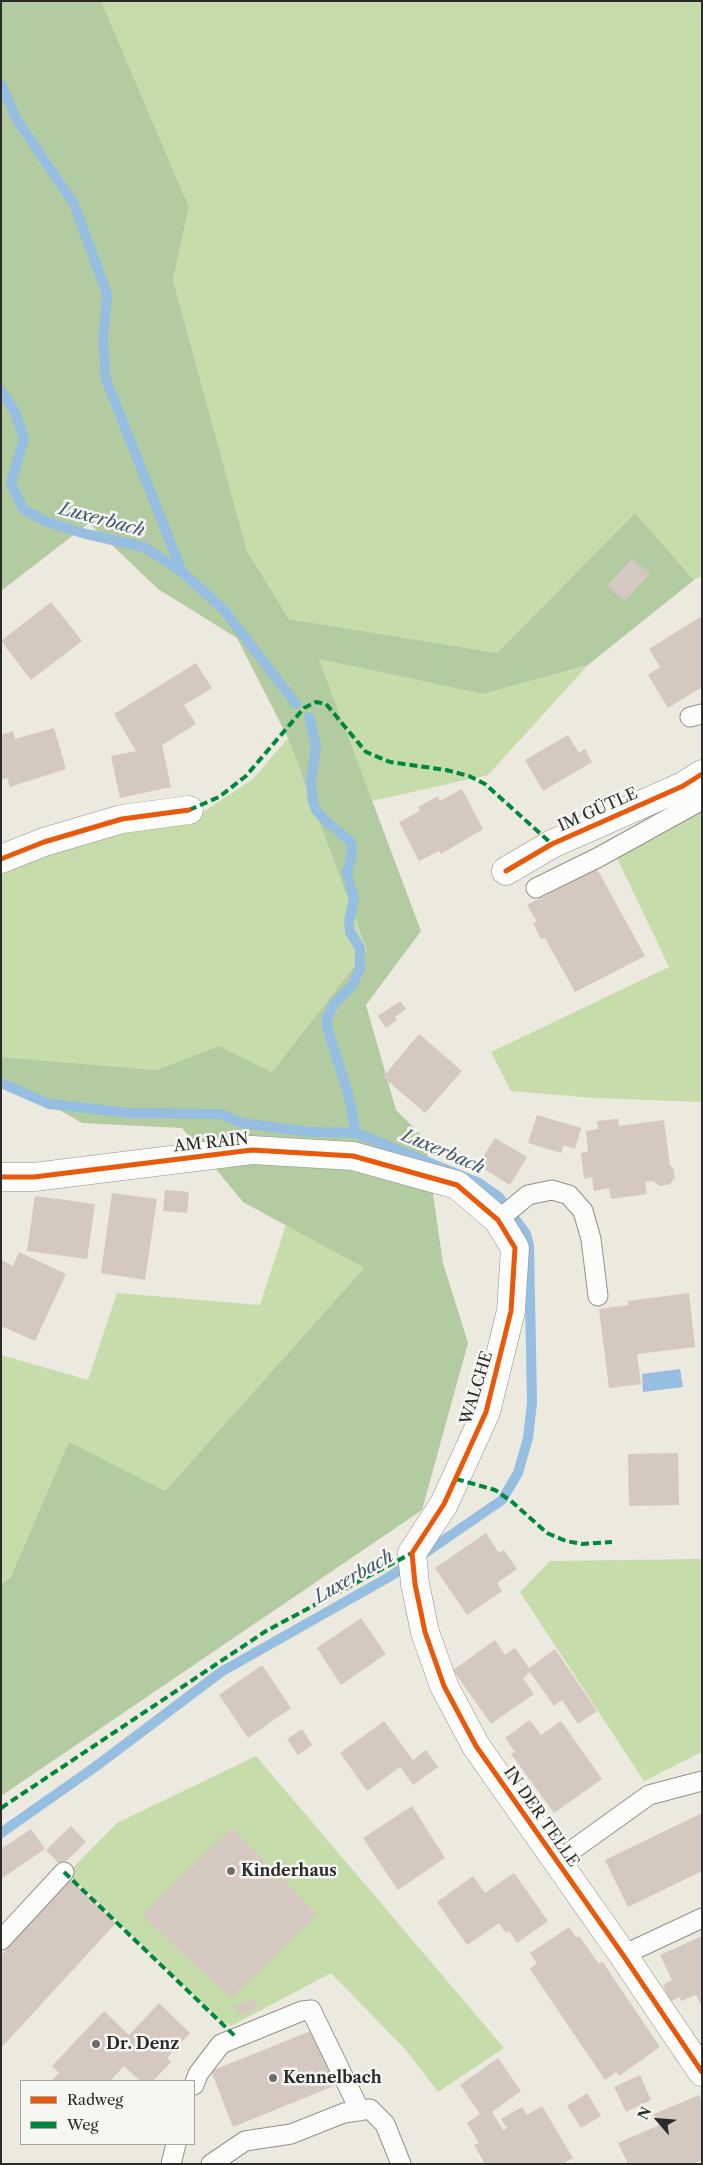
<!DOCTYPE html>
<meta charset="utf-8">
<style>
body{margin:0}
#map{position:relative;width:703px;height:2165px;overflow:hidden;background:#ece9df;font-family:"Libre Caslon Text",serif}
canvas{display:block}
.frame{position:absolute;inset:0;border:2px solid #2b2b2b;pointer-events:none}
.legend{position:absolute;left:20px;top:2080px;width:175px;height:65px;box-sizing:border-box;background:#f6f6f2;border:1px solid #a5a5a2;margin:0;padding:6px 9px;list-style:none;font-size:15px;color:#2b2b2b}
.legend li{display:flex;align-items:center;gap:10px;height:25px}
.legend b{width:25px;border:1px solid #a5a5a2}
.north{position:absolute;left:633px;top:2095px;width:50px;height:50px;-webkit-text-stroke:4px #f6f6f2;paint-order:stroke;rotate:297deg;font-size:14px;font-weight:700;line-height:20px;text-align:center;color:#2b2b2b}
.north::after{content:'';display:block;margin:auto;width:18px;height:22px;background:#2b2b2b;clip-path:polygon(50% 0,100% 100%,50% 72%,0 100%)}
</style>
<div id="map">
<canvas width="703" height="2165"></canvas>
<div class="frame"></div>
<ul class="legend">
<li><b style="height:6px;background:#e8590c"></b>Radweg</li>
<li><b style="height:6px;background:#00873e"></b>Weg</li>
</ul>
<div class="north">N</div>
</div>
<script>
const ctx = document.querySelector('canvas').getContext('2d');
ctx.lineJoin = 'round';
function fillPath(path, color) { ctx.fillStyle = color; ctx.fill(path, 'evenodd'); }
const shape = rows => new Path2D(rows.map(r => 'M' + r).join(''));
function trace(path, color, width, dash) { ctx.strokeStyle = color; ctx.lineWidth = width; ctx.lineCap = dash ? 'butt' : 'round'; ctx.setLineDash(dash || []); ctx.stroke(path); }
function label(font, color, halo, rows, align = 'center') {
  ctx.font = font + ' "Libre Caslon Text",serif'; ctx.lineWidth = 5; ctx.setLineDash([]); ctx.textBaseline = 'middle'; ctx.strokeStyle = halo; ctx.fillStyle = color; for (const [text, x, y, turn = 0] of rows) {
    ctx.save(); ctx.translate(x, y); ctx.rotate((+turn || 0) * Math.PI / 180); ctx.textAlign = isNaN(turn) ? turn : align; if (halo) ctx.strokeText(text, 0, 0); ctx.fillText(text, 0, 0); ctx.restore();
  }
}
const green = shape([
 [101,1,702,1,702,576,694,580,635,513,497,653,289,619,247,551,173,280,189,207],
 [319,659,483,694,588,665,488,775,372,801],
 [288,738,367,950,272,1072,219,1046,156,1070,1,1057,1,875,38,855,126,829,191,820,253,779],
 [702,810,702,1102,595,1098,511,1091,491,1052,669,967,617,858],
 [286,1225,364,1268,165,1491,11,1577,1,1584,1,1355,88,1380,117,1293,260,1305],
 [702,1559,702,1752,644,1781,520,1592,550,1561],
 [256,1756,504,2048,438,2092,405,2049,331,1973,231,2026,220,2020,68,1873,117,1823]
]);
const forest = shape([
 [1,1,101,1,189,207,173,280,247,551,289,619,497,653,635,513,694,580,588,665,483,694,319,659,421,931,366,1005,396,1110,425,1139,443,1263,468,1343,422,1510,1,1796,1,1584,11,1577,69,1442,165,1491,364,1268,243,1202,182,1128,82,1123,49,1104,1,1086,1,1057,156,1070,219,1046,272,1072,367,950,288,738,237,638,158,589,89,523,1,591]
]);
const water = shape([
 [680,1369,683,1387,643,1392,642,1374]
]);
const stream = shape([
 [1,84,17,120,74,204,107,294,103,341,106,379,182,572],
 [1,390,15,412,24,438,11,483,23,509,47,522,86,534,144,547,182,572,223,609,296,704],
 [309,717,316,745,311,783,313,801,316,810,326,821,351,842,352,854,347,873,354,899,349,921,350,932,360,948,360,968,352,986,334,1004,327,1018,327,1027,348,1093,356,1133,479,1183,499,1197,526,1234,529,1246,532,1403,528,1438,518,1473,502,1500,422,1555],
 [1,1083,49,1104,130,1113,221,1114,241,1123,310,1132,356,1133],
 [1,1833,95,1767,221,1672,389,1577,410,1563]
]);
const building = shape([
 [632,558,650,574,625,601,607,586],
 [51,602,82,641,31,680,1,641],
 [702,616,702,687,668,708,648,675,660,667,649,649],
 [196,663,212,688,184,705,196,724,162,745,171,787,120,798,111,756,136,751,114,714],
 [54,728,66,769,10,787,7,778,1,780,1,735,13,731,15,739],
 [568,735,579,753,585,749,592,762,543,791,525,760],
 [462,789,483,829,441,854,439,851,419,861,399,822,420,811,418,807,438,796,440,801],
 [597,869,645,956,575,992,545,938,541,939,533,923,537,922,527,905],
 [400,1001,406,1009,395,1017,397,1020,386,1028,378,1016],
 [419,1034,462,1071,425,1113,383,1077],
 [537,1115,581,1128,575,1149,564,1145,561,1153,528,1143],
 [618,1119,619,1126,664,1120,670,1166,673,1168,675,1177,670,1184,660,1186,652,1181,645,1182,647,1194,611,1199,609,1188,594,1191,592,1177,584,1179,581,1153,588,1152,586,1131,598,1129,597,1121],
 [495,1138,527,1157,510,1185,478,1165],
 [165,1190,189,1192,187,1213,163,1211],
 [112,1193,157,1199,145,1280,101,1273],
 [35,1196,95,1204,87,1259,27,1251],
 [19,1252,66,1274,35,1341,1,1326,1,1260,13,1266],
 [689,1293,695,1347,637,1354,641,1384,609,1388,599,1309,628,1305,628,1301],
 [678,1453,679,1505,629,1506,628,1454],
 [486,1533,499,1553,504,1550,517,1569,497,1583,502,1591,467,1615,435,1568],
 [361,1618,386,1654,341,1685,317,1648],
 [495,1640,505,1655,515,1648,529,1668,555,1649,597,1711,578,1724,562,1700,554,1706,530,1672,523,1678,534,1694,491,1724,453,1670],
 [262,1665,291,1708,248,1738,219,1695],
 [530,1720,541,1735,561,1721,602,1779,554,1813,511,1754,515,1752,505,1738],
 [384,1721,413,1760,426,1750,438,1767,413,1785,400,1767,367,1791,340,1753],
 [302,1729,312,1745,298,1755,287,1739],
 [412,1806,445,1858,398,1890,363,1838],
 [702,1813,702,1871,628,1907,605,1860],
 [71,1826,86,1842,61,1866,46,1850],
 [232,1828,317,1914,231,1998,142,1915],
 [31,1829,45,1849,1,1879,1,1849],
 [514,1873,548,1921,517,1943,509,1931,506,1933,499,1923,467,1945,437,1902,473,1876,485,1893],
 [70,1880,116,1923,1,2048,1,1955],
 [569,1927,577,1938,579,1936,599,1964,602,1961,660,2047,619,2076,616,2072,605,2080,530,1969,537,1963,530,1953],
 [702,1936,702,2007,696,1995,681,2001,679,1997,670,2002,663,1985,672,1980,660,1955],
 [253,1998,257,2008,240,2015,236,2006],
 [159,2003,190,2033,167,2058,171,2062,153,2081,140,2081,124,2066,110,2081,51,2081,59,2073,52,2066,104,2011,129,2035],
 [313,2030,336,2085,233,2127,211,2071],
 [498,2058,521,2091,492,2112,503,2130,507,2128,501,2119,522,2107,527,2115,542,2106,573,2158,563,2164,485,2164,474,2145,479,2143,467,2123,480,2114,460,2085],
 [640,2075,651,2100,626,2112,614,2087],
 [587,2093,601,2116,581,2128,567,2106],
 [699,2095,702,2101,702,2160,693,2164,628,2164,618,2143,659,2125,654,2114]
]);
const lane = shape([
 [690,717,702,714],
 [536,888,599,857,702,800],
 [498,1220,528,1195,552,1190,569,1195,583,1211,591,1239,598,1296],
 [557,1861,649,1795,702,1781],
 [1,1940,64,1872],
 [623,1955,702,1918],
 [194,2085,198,2074,221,2044,302,2011,311,2010,360,2111],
 [171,2164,176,2144],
 [211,2164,245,2141,291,2134,344,2113,370,2109,385,2124,401,2164]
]);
const street = shape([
 [1,859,44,842,122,819,189,810],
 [506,871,552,844,683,786,702,774],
 [1,1177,34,1177,252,1150,353,1156,457,1185,498,1220,515,1248,511,1311,486,1412,444,1504,412,1553,415,1584,425,1632,444,1686,476,1746,623,1955,702,2072]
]);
const quiet = shape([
 [189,810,219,797,246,776,304,708,316,702,326,704,366,752,390,762,446,770,469,776,485,784,552,844],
 [456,1479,495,1490,511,1501,547,1533,566,1541,582,1544,612,1542],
 [1,1808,266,1631,412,1553],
 [64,1872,237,2038]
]);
const cycleway = shape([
 [1,859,44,842,122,819,189,810],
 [506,871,552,844,683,786,702,774],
 [1,1177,34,1177,252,1150,353,1156,457,1185,498,1220,515,1248,511,1311,486,1412,444,1504,412,1553,415,1584,425,1632,444,1686,476,1746,623,1955,702,2072]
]);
const markers = [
 [231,1871,5,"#6f6e6a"],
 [96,2044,5,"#6f6e6a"],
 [273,2078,5,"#6f6e6a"]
];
const streetNames = [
 ["IM GÜTLE",598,810,-24],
 ["AM RAIN",211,1143,-6],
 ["WALCHE",477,1388,-73],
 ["IN DER TELLE",541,1817,55]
];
const poiNames = [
 ["Kinderhaus",241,1871],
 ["Dr. Denz",106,2044],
 ["Kennelbach",283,2078]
];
const waterNames = [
 ["Luxerbach",102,520,15],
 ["Luxerbach",443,1152,23],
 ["Luxerbach",354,1577,-30]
];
fillPath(green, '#c6dcaa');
fillPath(forest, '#b3cba0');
fillPath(water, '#96bee1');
trace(stream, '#96bee1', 10);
fillPath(building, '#d5c8c1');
trace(lane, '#92908b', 21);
trace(street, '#92908b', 29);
trace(lane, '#fcfcfa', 19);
trace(street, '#fcfcfa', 28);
trace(quiet, '#00873e', 4, [8, 4]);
trace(cycleway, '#e8590c', 5);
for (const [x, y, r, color] of markers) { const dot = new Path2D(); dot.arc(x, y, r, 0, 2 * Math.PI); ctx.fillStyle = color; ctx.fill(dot); trace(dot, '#f6f6f2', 2); }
label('16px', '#2b2b2b', '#f6f6f2', streetNames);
label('bold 16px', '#2b2b2b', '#f6f6f2', poiNames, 'left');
label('italic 18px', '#44586b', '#f6f6f2', waterNames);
</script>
